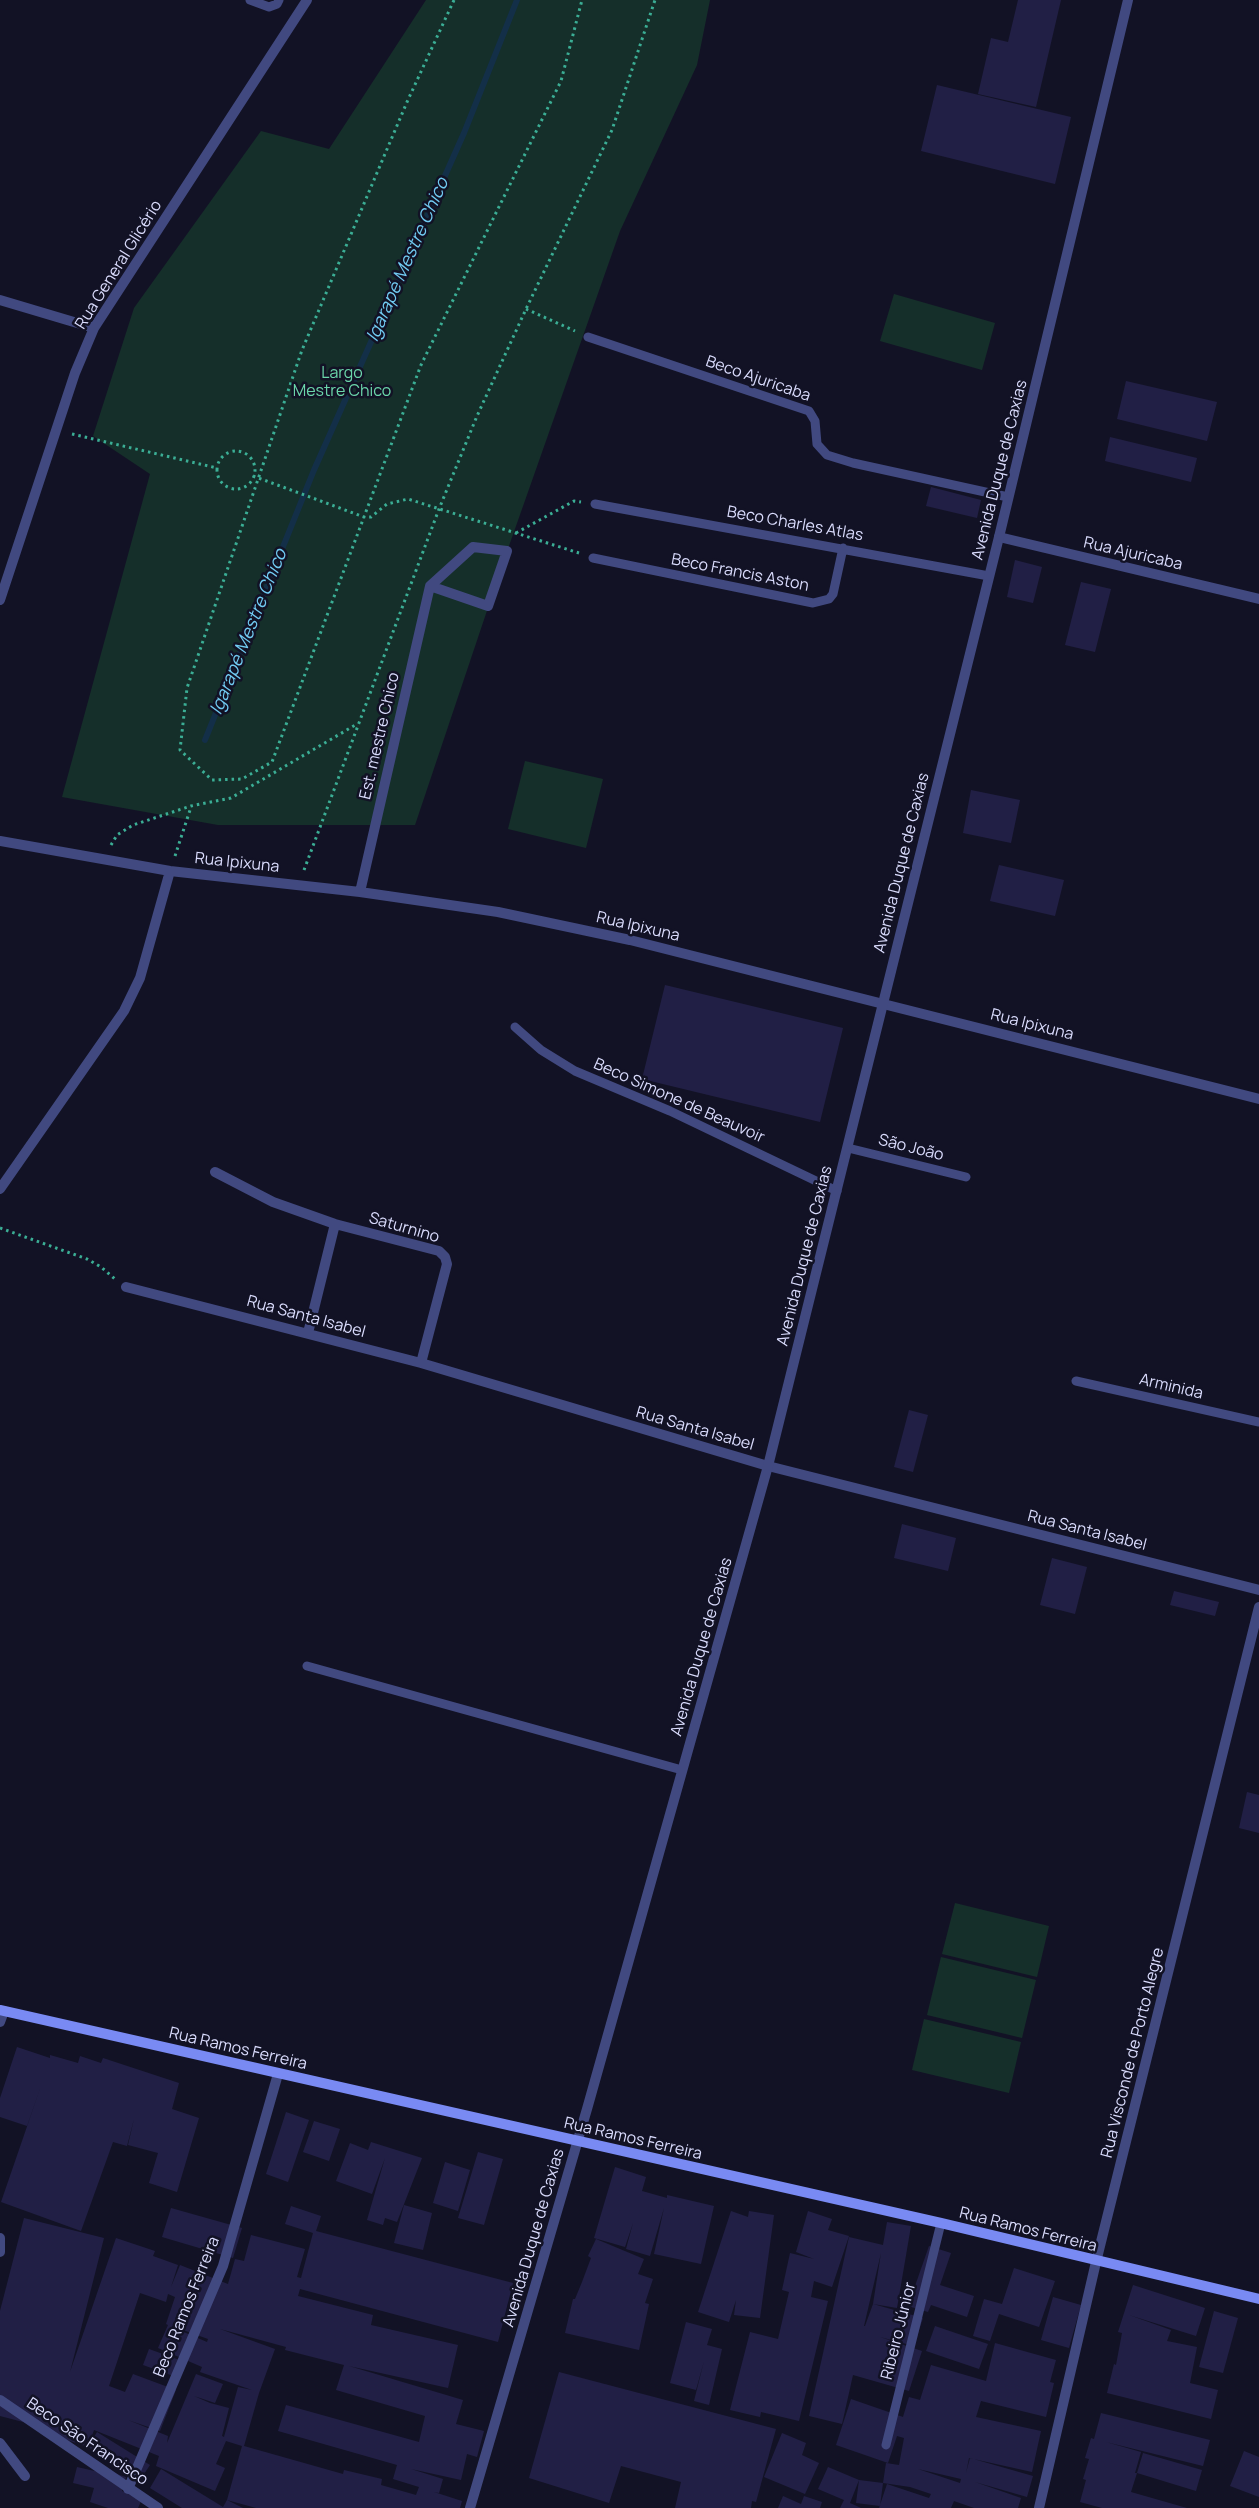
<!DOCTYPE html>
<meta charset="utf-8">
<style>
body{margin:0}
canvas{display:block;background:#121225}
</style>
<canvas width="1259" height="2508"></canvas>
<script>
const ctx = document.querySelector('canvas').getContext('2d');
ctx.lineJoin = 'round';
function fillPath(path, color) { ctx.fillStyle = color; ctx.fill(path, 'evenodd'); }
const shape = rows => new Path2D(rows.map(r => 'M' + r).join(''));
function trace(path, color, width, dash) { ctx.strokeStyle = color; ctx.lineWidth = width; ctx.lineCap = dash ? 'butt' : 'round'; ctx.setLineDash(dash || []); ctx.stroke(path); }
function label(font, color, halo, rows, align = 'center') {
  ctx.font = font + ' Manrope,sans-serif'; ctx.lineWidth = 5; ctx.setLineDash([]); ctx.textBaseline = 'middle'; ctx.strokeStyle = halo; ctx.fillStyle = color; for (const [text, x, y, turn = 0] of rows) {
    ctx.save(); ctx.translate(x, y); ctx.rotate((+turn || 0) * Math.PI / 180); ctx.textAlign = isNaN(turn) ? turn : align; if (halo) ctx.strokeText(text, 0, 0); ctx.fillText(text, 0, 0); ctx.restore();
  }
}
const green = shape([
 [426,0,710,0,697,65,620,231,504,560,415,825,218,825,62,797,150,474,93,436,134,308,261,131,329,149],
 [894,294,995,323,982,370,880,341],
 [525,761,603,779,586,848,508,829],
 [955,1903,1049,1926,1037,1977,942,1954],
 [941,1957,1036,1980,1022,2038,927,2015],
 [924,2019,1021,2042,1009,2093,912,2070]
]);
const stream = shape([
 [205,740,314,470,464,133,517,0]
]);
const building = shape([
 [1018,0,1061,0,1036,107,978,94,991,38,1008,42],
 [937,85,1071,117,1055,184,921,151],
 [1126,381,1217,402,1207,441,1117,419],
 [1110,437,1197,458,1191,482,1105,461],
 [931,487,981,500,977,518,926,506],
 [1015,560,1042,567,1033,603,1007,597],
 [1081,582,1111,589,1095,652,1065,645],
 [971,790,1020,800,1011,843,963,833],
 [999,865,1064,880,1055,916,990,901],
 [665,985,843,1028,820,1122,642,1079],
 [909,1410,928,1415,913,1472,894,1467],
 [902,1524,956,1538,948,1571,894,1558],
 [1052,1558,1087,1567,1075,1614,1040,1605],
 [1174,1591,1219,1602,1215,1616,1170,1605],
 [1247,1792,1259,1795,1259,1833,1239,1828],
 [17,2047,50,2058,50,2055,78,2063,80,2056,101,2063,103,2058,179,2083,172,2109,199,2118,177,2192,149,2183,158,2153,128,2145,134,2119,127,2146,113,2142,81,2231,1,2202,42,2083,27,2126,0,2117,0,2098],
 [286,2112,309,2120,288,2182,266,2174],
 [314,2121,340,2129,329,2161,303,2152],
 [371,2142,422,2158,397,2222,385,2218,383,2225,367,2220,385,2158,372,2194,336,2181,350,2143,368,2150],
 [478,2152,503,2159,484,2225,458,2218],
 [445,2162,470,2170,458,2211,433,2203],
 [615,2167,646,2177,642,2191,667,2198,667,2195,714,2206,701,2264,654,2254,664,2208,650,2256,626,2249,633,2223,625,2247,594,2238],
 [404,2205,432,2213,423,2250,394,2243],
 [291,2206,321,2216,316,2231,513,2283,498,2342,300,2289,298,2296,373,2315,371,2325,458,2345,448,2388,349,2366,463,2400,456,2424,484,2431,477,2457,467,2454,461,2480,411,2469,443,2479,439,2493,434,2492,462,2501,460,2508,256,2508,227,2500,242,2446,226,2441,216,2464,225,2468,215,2491,156,2466,159,2456,94,2430,88,2447,49,2434,50,2429,0,2416,0,2311,24,2218,104,2238,70,2372,116,2238,155,2251,153,2256,178,2265,171,2287,180,2265,228,2284,235,2259,244,2261,251,2235,305,2249,297,2277,301,2278,313,2233,285,2224],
 [140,2293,166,2302,168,2294,175,2297,166,2324,168,2325,158,2348,202,2367,200,2372,252,2390,238,2387,224,2437,222,2436,229,2408,210,2403,194,2396,215,2403,223,2384,196,2374,167,2443,168,2436,128,2420,160,2431,176,2390,133,2374,125,2392,109,2386],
 [172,2326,208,2339,207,2342,172,2327],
 [220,2329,286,2347,285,2350,344,2365,336,2390,425,2416,419,2442,286,2405,278,2431,397,2465,393,2479,419,2487,416,2495,381,2485,382,2479,344,2470,343,2474,244,2446,259,2393,275,2349],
 [171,2208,242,2228,233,2258,162,2237],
 [731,2211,748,2217,749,2211,774,2215,760,2318,734,2315,736,2300,729,2322,698,2312],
 [808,2211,832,2219,828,2230,849,2236,832,2287,814,2281,811,2297,828,2301,799,2421,761,2412,760,2417,730,2410,750,2332,778,2339,789,2292,782,2290,790,2253,814,2259,796,2252],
 [887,2222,911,2226,897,2308,873,2304,923,2318,914,2346,880,2337,922,2351,909,2391,853,2375,842,2424,809,2416,849,2237,883,2245],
 [881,2253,873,2304,865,2326,864,2326],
 [596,2239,644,2259,638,2274,653,2279,645,2303,649,2304,639,2350,565,2333,573,2299,575,2299,582,2282,591,2258,588,2256],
 [929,2246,951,2253,940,2285,974,2296,967,2317,931,2305,928,2312,908,2306],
 [1014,2268,1055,2281,1039,2327,999,2314,990,2341,973,2336,984,2299,1002,2304],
 [1133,2285,1205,2308,1196,2336,1129,2315,1171,2330,1167,2341,1197,2347,1190,2383,1218,2390,1211,2419,1107,2393,1114,2364,1116,2365,1122,2333,1118,2332],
 [1053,2297,1081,2305,1069,2348,1041,2340],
 [1214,2311,1238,2318,1223,2373,1199,2367],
 [686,2322,712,2329,707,2345,722,2349,709,2405,694,2401,704,2361,696,2390,670,2383],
 [935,2326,988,2344,979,2369,926,2351],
 [995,2343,1056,2360,1050,2382,1054,2383,1046,2417,981,2401,976,2417,1041,2431,1032,2472,969,2458,966,2473,970,2458,1033,2476,1027,2497,975,2482,1021,2498,1018,2508,974,2508,954,2501,951,2508,879,2508,887,2484,929,2498,931,2494,910,2487,883,2483,886,2463,899,2465,904,2438,897,2436,888,2463,836,2445,851,2399,903,2417,909,2397,920,2400,931,2365,986,2381],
 [918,2469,961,2479,960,2483],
 [149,2349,185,2362,179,2378,143,2365],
 [559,2372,776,2429,756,2502,752,2501,751,2508,675,2508,681,2482,621,2466,609,2503,529,2478],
 [1101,2413,1210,2440,1203,2466,1106,2442,1141,2452,1135,2473,1137,2473,1143,2453,1202,2470,1196,2491,1137,2473,1131,2492,1187,2508,1102,2508,1080,2502,1086,2480,1083,2479,1089,2459,1085,2458,1091,2438,1094,2439],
 [97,2432,150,2465,140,2480,88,2447],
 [782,2433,806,2443,802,2455,819,2463,805,2494,764,2477],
 [1244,2451,1259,2457,1259,2497,1230,2486],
 [77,2467,99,2472,100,2469,126,2477,122,2491,142,2499,138,2508,108,2508,90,2502,94,2488,73,2483],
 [828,2467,859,2480,883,2483,880,2506,856,2503,859,2480,850,2503,861,2508,840,2508,844,2500,818,2489],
 [161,2469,223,2507,227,2500,243,2508,182,2508,150,2488],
 [783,2496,801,2504,804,2496,822,2502,820,2508,778,2508]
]);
const path = shape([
 [454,0,407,102,302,350,187,688,180,750,212,780,242,779,272,762,421,365,561,81,582,0],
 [526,309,575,331],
 [72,434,217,468],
 '217 470a19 19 0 1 1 38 0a19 19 0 1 1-38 0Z',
 [253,476,364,517,371,517,387,504,408,499,579,553],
 [516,533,574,501,581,502],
 [111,845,117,835,133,825,191,806,231,798,357,724],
 [175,856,191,807],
 [304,870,439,509,477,416,526,309,612,130,655,0],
 [0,1228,87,1259,101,1267,115,1279]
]);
const service = shape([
 [250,0,269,7,277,4,279,0],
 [588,337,809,411,815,421,817,444,827,455,853,463,1008,497],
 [595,504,989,576],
 [593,558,813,603,829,599,833,594,843,548],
 [515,1027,541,1050,575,1071,670,1111,837,1191],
 [848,1148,966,1177],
 [1076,1381,1259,1422],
 [307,1666,682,1770],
 [886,2445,941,2223]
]);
const pedestrian = shape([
 [0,2400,158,2508],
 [128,2489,223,2266,278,2074]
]);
const minor = shape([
 [0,300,94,328],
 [999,537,1259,599],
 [0,600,75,373,94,328,307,0],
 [0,841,170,871,360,892,498,912,630,940,1259,1099],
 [360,892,430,586,488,606,507,551,473,547,430,586],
 [215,1172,273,1202,335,1224,439,1251,445,1257,447,1264,421,1363],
 [0,1189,124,1011,140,978,170,871],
 [126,1287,421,1363,768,1466,1259,1590],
 [308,1333,335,1224],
 [0,2022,4,2011],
 [0,2238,0,2252],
 [0,2443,25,2476],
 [1039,2508,1096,2262,1259,1607]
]);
const tertiary = shape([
 [470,2508,587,2109,768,1466,999,537,1128,0]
]);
const secondary = shape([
 [0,2010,941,2223,1259,2299]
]);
const streetNames = [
 ["Rua General Glicério",119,265,-58],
 ["Beco Ajuricaba",758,379,19],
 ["Avenida Duque de Caxias",1000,470,-76],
 ["Beco Charles Atlas",795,524,10],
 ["Rua Ajuricaba",1133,554,13],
 ["Beco Francis Aston",740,573,11],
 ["Est. mestre Chico",380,736,-77],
 ["Rua Ipixuna",237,863,6],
 ["Avenida Duque de Caxias",902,863,-76],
 ["Rua Ipixuna",638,927,13],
 ["Rua Ipixuna",1032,1025,14],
 ["Beco Simone de Beauvoir",679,1101,24],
 ["São João",911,1148,14],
 ["Saturnino",404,1228,16],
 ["Avenida Duque de Caxias",805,1256,-76],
 ["Rua Santa Isabel",306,1317,15],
 ["Arminida",1171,1387,13],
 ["Rua Santa Isabel",695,1429,16],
 ["Rua Santa Isabel",1087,1531,14],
 ["Avenida Duque de Caxias",702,1647,-74],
 ["Rua Ramos Ferreira",238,2049,13],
 ["Rua Visconde de Porto Alegre",1133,2053,-76],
 ["Rua Ramos Ferreira",633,2139,13],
 ["Rua Ramos Ferreira",1028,2230,14],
 ["Avenida Duque de Caxias",534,2238,-74],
 ["Beco Ramos Ferreira",187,2307,-68],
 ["Ribeiro Júnior",899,2331,-76],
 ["Beco São Francisco",87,2442,34]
];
const parkNames = [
 ["Largo",342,374],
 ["Mestre Chico",342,392]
];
const waterNames = [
 ["Igarapé Mestre Chico",408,260,-66],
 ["Igarapé Mestre Chico",249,632,-68]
];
fillPath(green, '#152f2a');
trace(stream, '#132f48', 6);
fillPath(building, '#211f45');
trace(path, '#3bae95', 3, [2.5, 4]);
trace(service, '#414980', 9);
trace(pedestrian, '#414980', 10);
trace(minor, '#414980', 10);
trace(tertiary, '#414980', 10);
trace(secondary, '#798af3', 10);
label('16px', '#d9dbfc', '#121225', streetNames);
label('16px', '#6bd6aa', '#121225', parkNames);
label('italic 18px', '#71cbf2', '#121225', waterNames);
</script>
